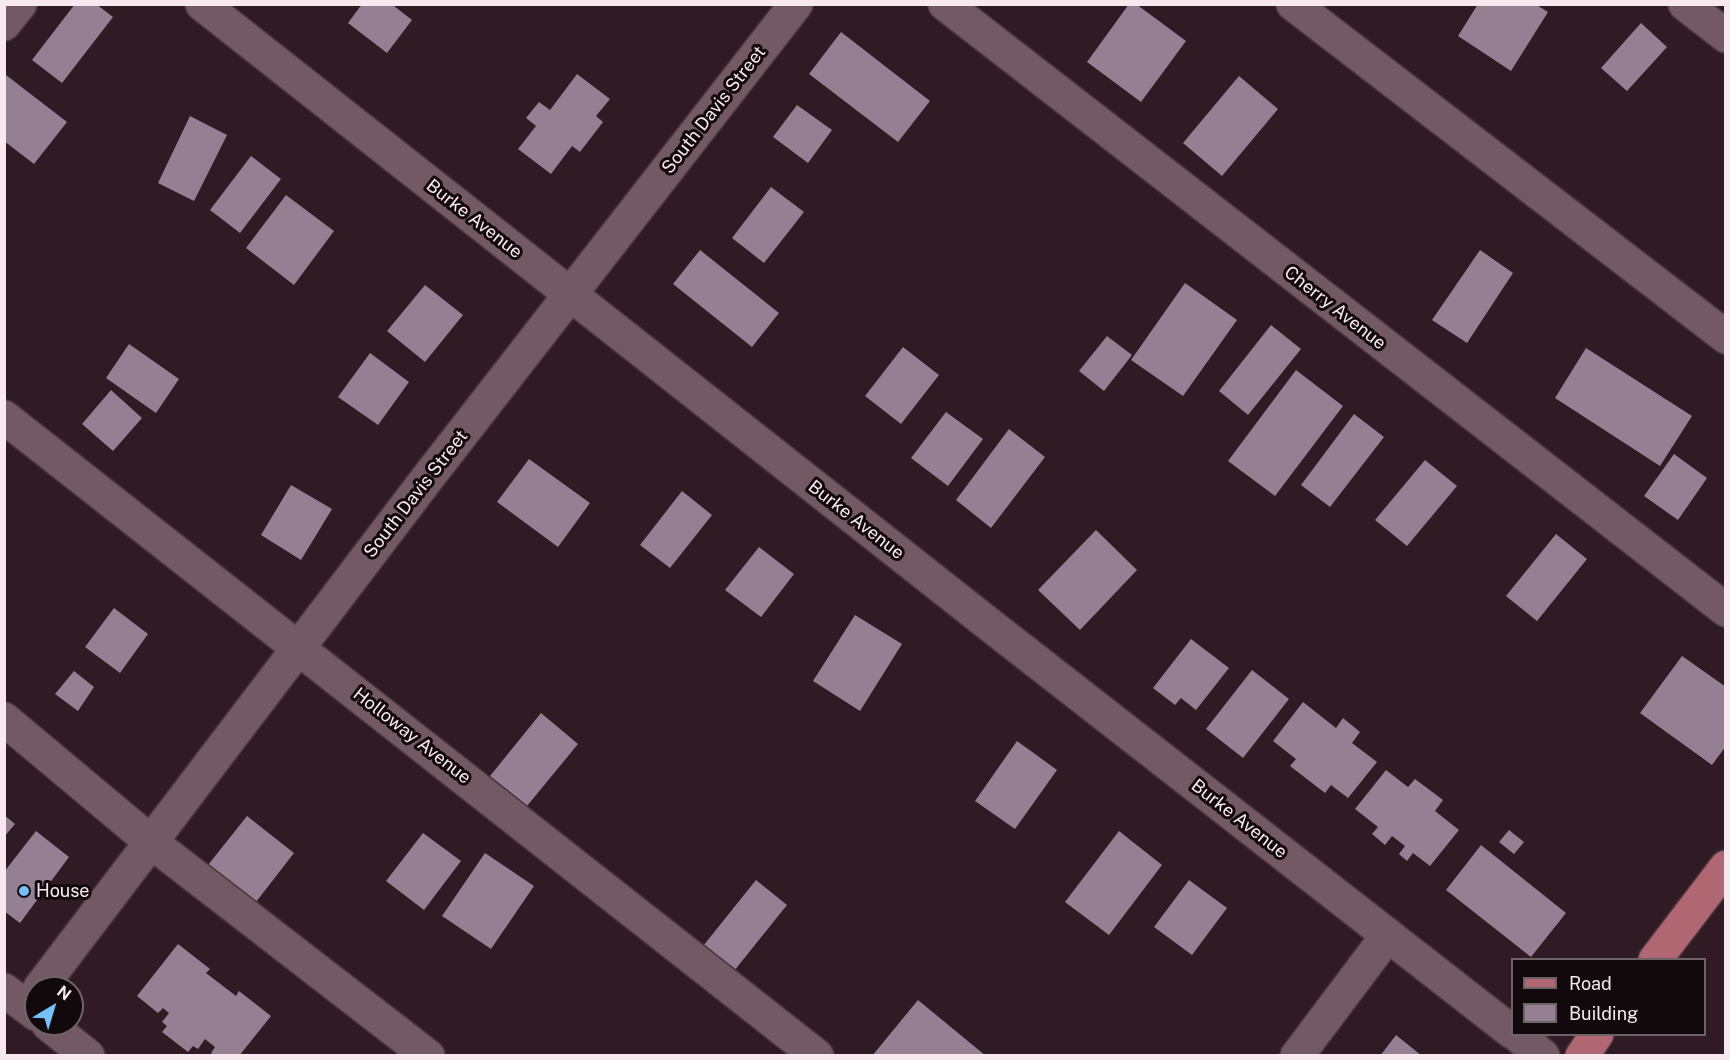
<!DOCTYPE html>
<style>
body{margin:0}
#map{position:relative;width:1730px;height:1060px;overflow:hidden;background:#301b24;font-family:"Public Sans",sans-serif}
canvas{display:block}
.frame{position:absolute;inset:0;border:6px solid #f8e9ee;pointer-events:none}
.legend{position:absolute;left:1511px;top:958px;width:195px;height:78px;box-sizing:border-box;background:#12090c;border:2px solid #6e6366;margin:0;padding:8px 10px;list-style:none;font-size:18px;color:#f8e9ee}
.legend li{display:flex;align-items:center;gap:12px;height:30px}
.legend b{width:30px;border:2px solid #6e6366}
.north{position:absolute;left:24px;top:976px;width:60px;height:60px;box-sizing:border-box;background:#12090c;border:2px solid #6e6366;border-radius:50%;rotate:38deg;font-size:16px;font-weight:700;line-height:24px;text-align:center;color:#f8e9ee}
.north::after{content:'';display:block;margin:auto;width:21px;height:27px;background:#75c0f6;clip-path:polygon(50% 0,100% 100%,50% 72%,0 100%)}
</style>
<div id="map">
<canvas width="1730" height="1060"></canvas>
<div class="frame"></div>
<ul class="legend">
<li><b style="height:8px;background:#b16771"></b>Road</li>
<li><b style="height:16px;background:#957f92"></b>Building</li>
</ul>
<div class="north">N</div>
</div>
<script>
const ctx = document.querySelector('canvas').getContext('2d');
ctx.lineJoin = 'round';
function fillPath(path, color) { ctx.fillStyle = color; ctx.fill(path, 'evenodd'); }
const shape = rows => new Path2D(rows.map(r => 'M' + r).join(''));
function trace(path, color, width, dash) { ctx.strokeStyle = color; ctx.lineWidth = width; ctx.lineCap = dash ? 'butt' : 'round'; ctx.setLineDash(dash || []); ctx.stroke(path); }
function label(font, color, halo, rows, align = 'center') {
  ctx.font = font + ' "Public Sans",sans-serif'; ctx.lineWidth = 6; ctx.setLineDash([]); ctx.textBaseline = 'middle'; ctx.strokeStyle = halo; ctx.fillStyle = color; for (const [text, x, y, turn = 0] of rows) {
    ctx.save(); ctx.translate(x, y); ctx.rotate((+turn || 0) * Math.PI / 180); ctx.textAlign = isNaN(turn) ? turn : align; if (halo) ctx.strokeText(text, 0, 0); ctx.fillText(text, 0, 0); ctx.restore();
  }
}
const building = shape([
 [75,4,96,4,113,17,62,83,32,60],
 [362,4,395,4,394,6,412,20,387,53,348,23],
 [1129,4,1136,4,1186,41,1141,102,1087,62],
 [1478,4,1535,4,1548,12,1511,71,1458,36],
 [1641,23,1667,47,1627,91,1601,68],
 [841,32,930,101,898,142,809,74],
 [577,74,610,99,596,116,603,122,580,152,572,146,551,174,518,149,536,126,526,118,539,102,550,110],
 [6,75,67,122,34,164,4,141],
 [1239,76,1278,109,1222,176,1183,143],
 [797,105,832,130,808,163,773,137],
 [190,116,227,135,194,201,158,183],
 [251,156,281,179,240,233,210,210],
 [771,187,804,212,764,263,732,238],
 [286,195,334,231,294,285,246,248],
 [700,250,779,313,752,347,673,284],
 [1480,250,1513,273,1467,343,1432,320],
 [1185,283,1237,320,1183,396,1131,360],
 [425,285,463,315,425,362,387,331],
 [1271,325,1301,349,1248,415,1219,391],
 [1107,336,1132,355,1104,391,1079,371],
 [129,344,179,379,156,413,106,378],
 [903,347,939,375,901,424,865,396],
 [1586,348,1692,416,1660,466,1555,398],
 [370,353,409,382,378,425,338,397],
 [1296,370,1343,406,1275,496,1228,461],
 [111,390,142,418,113,451,82,424],
 [946,412,983,439,948,486,911,458],
 [1354,414,1384,437,1330,507,1301,485],
 [1009,429,1045,457,991,528,956,500],
 [1674,454,1707,478,1678,520,1644,496],
 [529,459,590,503,558,547,497,502],
 [1425,460,1457,486,1407,546,1375,520],
 [291,485,332,509,301,560,261,535],
 [682,491,712,515,670,568,640,545],
 [1096,530,1137,570,1080,630,1038,590],
 [1556,534,1587,559,1537,621,1506,596],
 [759,547,794,574,761,617,725,590],
 [114,608,148,634,120,673,85,647],
 [855,615,902,644,860,711,813,681],
 [1191,639,1229,668,1196,710,1181,698,1175,705,1153,688],
 [1682,656,1726,687,1726,746,1712,765,1640,713],
 [1252,670,1289,699,1243,758,1206,729],
 [74,671,94,687,78,711,55,694],
 [1303,702,1336,728,1343,718,1360,732,1352,743,1377,762,1348,798,1331,785,1325,793,1290,766,1296,759,1273,741],
 [541,713,578,744,527,806,490,776],
 [1017,741,1057,770,1015,829,975,801],
 [1386,770,1408,787,1415,779,1443,800,1435,811,1459,830,1430,866,1413,853,1407,861,1399,854,1405,846,1392,836,1385,845,1372,834,1378,827,1355,809],
 [4,815,15,824,4,837],
 [247,816,294,853,256,902,208,865],
 [1509,830,1524,842,1514,854,1499,842],
 [36,831,69,857,20,923,4,911,4,872],
 [1119,831,1162,865,1109,935,1065,902],
 [423,833,461,861,424,910,386,881],
 [1481,845,1566,913,1531,957,1446,890],
 [485,853,534,886,491,949,442,916],
 [756,880,787,905,730,976,699,951],
 [1189,880,1227,908,1192,955,1154,927],
 [178,944,210,969,206,973,236,996,239,991,271,1016,239,1056,214,1056,211,1053,215,1047,205,1039,198,1049,193,1046,188,1052,162,1032,167,1026,162,1022,169,1013,163,1008,158,1013,137,996],
 [918,1000,986,1056,872,1056],
 [1396,1035,1422,1056,1380,1056]
]);
const minor = shape([
 [202,4,990,625,1512,1032],
 [945,4,1726,610],
 [1293,4,1726,337],
 [1685,4,1726,36],
 [4,24,20,4],
 [4,417,817,1056],
 [4,719,151,842,428,1056],
 [40,988,426,480,796,4],
 [4,990,36,1014],
 [48,1024,88,1056],
 [1516,1034,1543,1056],
 [1297,1056,1388,935]
]);
const major = shape([
 [1655,960,1726,867],
 [1582,1056,1597,1034]
]);
const markers = [
 [24,891,6,"#75c0f6"]
];
const streetNames = [
 ["South Davis Street",714,110,-52],
 ["Burke Avenue",474,219,38],
 ["Cherry Avenue",1335,308,38],
 ["South Davis Street",416,494,-52],
 ["Burke Avenue",856,520,38],
 ["Holloway Avenue",412,736,38],
 ["Burke Avenue",1239,819,38]
];
const poiNames = [
 ["House",36,891]
];
fillPath(building, '#957f92');
trace(minor, '#48373e', 36);
trace(major, '#48373e', 36);
trace(minor, '#735963', 33);
trace(major, '#b16771', 33);
for (const [x, y, r, color] of markers) { const dot = new Path2D(); dot.arc(x, y, r, 0, 2 * Math.PI); ctx.fillStyle = color; ctx.fill(dot); trace(dot, '#12090c', 2); }
label('18px', '#f8e9ee', '#12090c', streetNames);
label('18px', '#f8e9ee', '#12090c', poiNames, 'left');
</script>
